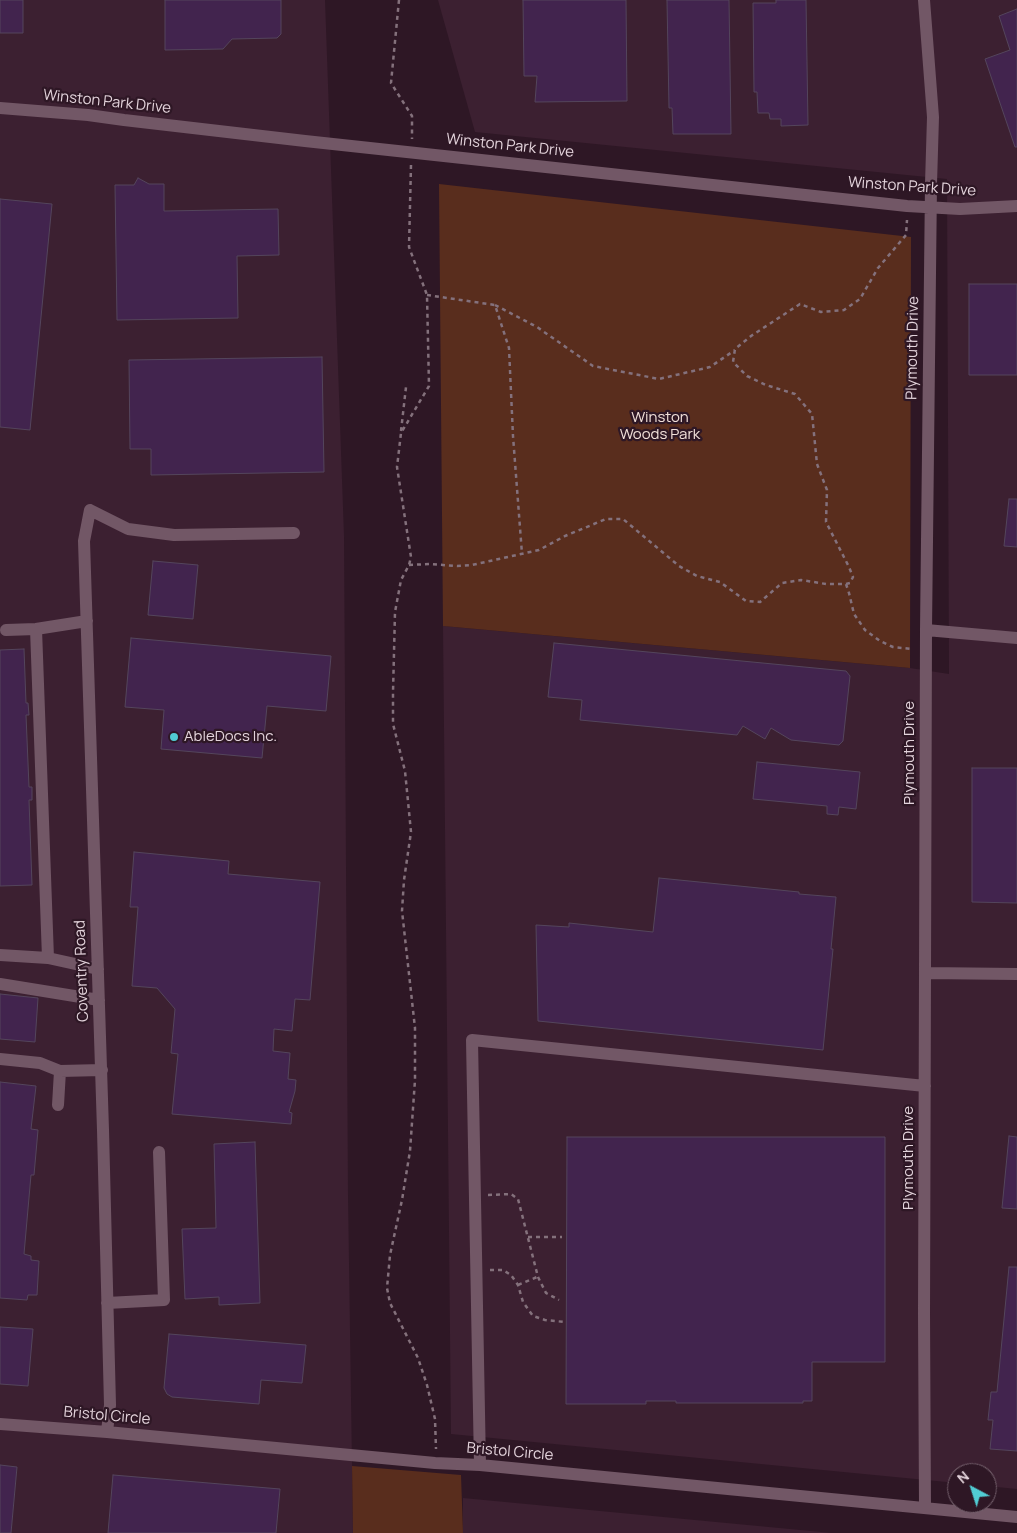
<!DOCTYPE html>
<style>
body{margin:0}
#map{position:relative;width:1017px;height:1533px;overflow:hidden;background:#2e1725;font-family:Manrope,sans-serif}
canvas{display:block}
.north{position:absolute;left:947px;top:1463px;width:50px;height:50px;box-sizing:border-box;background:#2e1725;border:1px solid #76626e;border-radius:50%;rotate:320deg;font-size:14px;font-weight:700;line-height:20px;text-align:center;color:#e3d3db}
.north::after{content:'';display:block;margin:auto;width:18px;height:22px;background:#51ccd3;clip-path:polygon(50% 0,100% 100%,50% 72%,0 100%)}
</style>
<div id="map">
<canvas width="1017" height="1533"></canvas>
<div class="north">N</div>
</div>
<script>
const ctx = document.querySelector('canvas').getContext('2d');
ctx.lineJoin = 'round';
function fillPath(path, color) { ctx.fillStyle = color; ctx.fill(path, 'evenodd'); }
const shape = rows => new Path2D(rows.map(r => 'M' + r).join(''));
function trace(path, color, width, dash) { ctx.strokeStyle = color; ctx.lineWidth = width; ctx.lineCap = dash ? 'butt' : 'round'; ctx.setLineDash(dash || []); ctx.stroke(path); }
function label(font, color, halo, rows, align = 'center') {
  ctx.font = font + ' Manrope,sans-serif'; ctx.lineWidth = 4.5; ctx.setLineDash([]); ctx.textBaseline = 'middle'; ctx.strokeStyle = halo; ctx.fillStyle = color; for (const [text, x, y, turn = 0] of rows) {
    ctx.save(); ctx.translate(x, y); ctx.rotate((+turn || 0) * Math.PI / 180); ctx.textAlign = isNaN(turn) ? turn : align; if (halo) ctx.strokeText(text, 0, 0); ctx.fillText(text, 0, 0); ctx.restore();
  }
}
const built = shape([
 [0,0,325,0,344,536,348,1195,353,1533,0,1533],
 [438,0,1017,0,1017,1489,987,1486,987,1473,957,1473,957,1483,451,1434,443,626,910,668,949,674,947,179,475,132],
 [463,1498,832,1533,463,1533]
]);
const green = shape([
 [439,184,911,237,910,668,443,626],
 [352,1466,461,1475,463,1533,353,1533]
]);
const building = shape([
 [0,0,23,0,23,33,0,33,0,0],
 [165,0,281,0,281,34,277,38,232,39,223,49,165,50,165,0],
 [523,0,626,0,627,101,535,102,537,76,524,76,523,0],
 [667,0,729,0,731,134,673,134,672,108,669,108,667,0],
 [776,0,806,0,808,125,781,126,781,119,770,119,769,113,758,113,757,92,754,92,753,3,776,3,776,0],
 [1017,9,1017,147,1015,147,985,59,1010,50,999,16,1017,9],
 [138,178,149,184,164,184,164,211,278,209,279,255,237,256,238,318,117,320,115,185,134,185,138,178],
 [0,199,52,204,30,430,0,427,0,199],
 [969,284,1017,284,1017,375,969,375,969,284],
 [322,357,324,472,151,475,151,449,130,449,129,360,322,357],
 [1009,499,1017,499,1017,547,1004,546,1009,499],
 [153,561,198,565,193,619,148,615,153,561],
 [131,638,331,656,326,711,267,706,262,758,161,749,164,710,125,707,131,638],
 [554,643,846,671,850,676,843,741,839,745,791,740,771,728,765,739,743,726,737,735,580,720,582,700,548,697,554,643],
 [24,649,26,703,28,703,29,715,26,715,29,787,32,787,32,800,29,800,32,885,0,886,0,650,24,649],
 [757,762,860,772,856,809,839,807,838,815,827,814,827,806,753,799,757,762],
 [972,768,1017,768,1017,903,972,902,972,768],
 [134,852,229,861,228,874,320,882,310,1000,295,999,292,1031,274,1029,273,1051,290,1053,288,1079,296,1080,295,1091,289,1112,292,1113,291,1124,172,1114,178,1054,171,1053,175,1009,157,988,132,986,138,907,130,907,134,852],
 [659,878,799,892,799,894,836,897,831,949,833,949,823,1050,538,1021,536,925,569,927,569,923,653,932,659,878],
 [0,994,38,998,35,1042,0,1039,0,994],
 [0,1082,36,1086,31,1129,38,1130,34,1175,31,1175,24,1254,31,1256,31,1260,39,1261,37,1295,28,1295,27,1300,0,1298,0,1082],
 [1009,1136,1017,1137,1017,1209,1002,1208,1009,1136],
 [567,1137,885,1137,885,1362,812,1362,812,1401,803,1401,803,1403,676,1403,676,1401,646,1401,646,1404,566,1404,567,1137],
 [255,1142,260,1303,219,1305,219,1297,185,1299,182,1229,216,1228,214,1144,255,1142],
 [1009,1267,1017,1267,1017,1451,990,1449,993,1420,988,1420,991,1392,997,1392,1009,1267],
 [0,1327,33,1329,28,1386,0,1384,0,1327],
 [169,1334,306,1345,302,1383,261,1380,259,1404,172,1397,167,1394,164,1388,169,1334],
 [0,1465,17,1467,11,1533,0,1533,0,1465],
 [113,1475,280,1489,276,1533,108,1533,113,1475]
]);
const path = shape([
 [399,0,391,83,412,116,412,139],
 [411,165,409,247,427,295,429,386,401,433,397,467,411,557,409,565,401,580,395,612,393,693,393,724,405,771,411,832,404,880,402,911,415,1028,415,1080,410,1151,402,1200,390,1255,387,1288,390,1303,418,1358,427,1385,435,1419,436,1449],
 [427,295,495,305,509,348,513,436,522,554],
 [495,305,537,327,593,366,659,379,710,367,735,350],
 [401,431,406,387],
 [409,565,429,564,457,566,472,565,539,550,565,536,606,519,623,519,679,566,697,576,720,582,746,601,760,602,782,583,801,580,826,584,846,584,849,593,854,614,865,630,880,641,893,647,912,649],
 [846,584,850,583,853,577,849,567,826,522,827,490,817,464,812,414,795,394,766,385,747,376,733,362,735,349,751,336,800,304,821,312,844,310,860,299,878,268,906,235,907,220],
 [488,1195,511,1194,518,1199,538,1277,546,1293,559,1300],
 [528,1237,562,1237],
 [490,1270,503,1270,511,1275,518,1285,523,1302,533,1316,545,1320,565,1322],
 [518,1285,537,1277]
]);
const minor = shape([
 [924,0,933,117,931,184,926,630,924,1313,925,1507],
 [0,108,88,115,124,120,305,141,907,206,960,209,1017,206],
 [6,630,36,629,87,621],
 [926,630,1017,638],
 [0,955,48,958,36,629],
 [48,958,98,969],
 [925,973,1017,974],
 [0,984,99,1000],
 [0,1059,40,1063,60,1071,102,1070],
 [58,1105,60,1071],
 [107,1303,164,1300,159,1152],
 [0,1424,107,1432,435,1463,480,1465,1017,1517],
 [107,1432,110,1405,103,1130,84,541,90,510,128,529,174,535,294,533],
 [480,1465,472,1040,925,1086]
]);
const markers = [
 [174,737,5,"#51ccd3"]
];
const streetNames = [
 ["Winston Park Drive",107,102,6],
 ["Winston Park Drive",510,146,6],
 ["Winston Park Drive",912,187,4],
 ["Plymouth Drive",913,348,-89],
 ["Plymouth Drive",910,753,-90],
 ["Coventry Road",82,971,-92],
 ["Plymouth Drive",909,1158,-90],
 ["Bristol Circle",107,1416,5],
 ["Bristol Circle",510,1452,5]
];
const parkNames = [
 ["Winston",660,418],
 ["Woods Park",660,435]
];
const poiNames = [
 ["AbleDocs Inc.",184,737]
];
fillPath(built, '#3c2031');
fillPath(green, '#592d1d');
fillPath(building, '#42244e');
trace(building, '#54455c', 1);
trace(path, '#84717c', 2.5, [4, 4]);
trace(minor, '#725766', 12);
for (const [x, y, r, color] of markers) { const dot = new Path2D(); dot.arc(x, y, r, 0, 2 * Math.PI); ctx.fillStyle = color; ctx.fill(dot); trace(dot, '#2e1725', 2); }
label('15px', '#e3d3db', '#2e1725', streetNames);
label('15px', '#f2e0d9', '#2e1725', parkNames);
label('15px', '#e3d3db', '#2e1725', poiNames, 'left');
</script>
